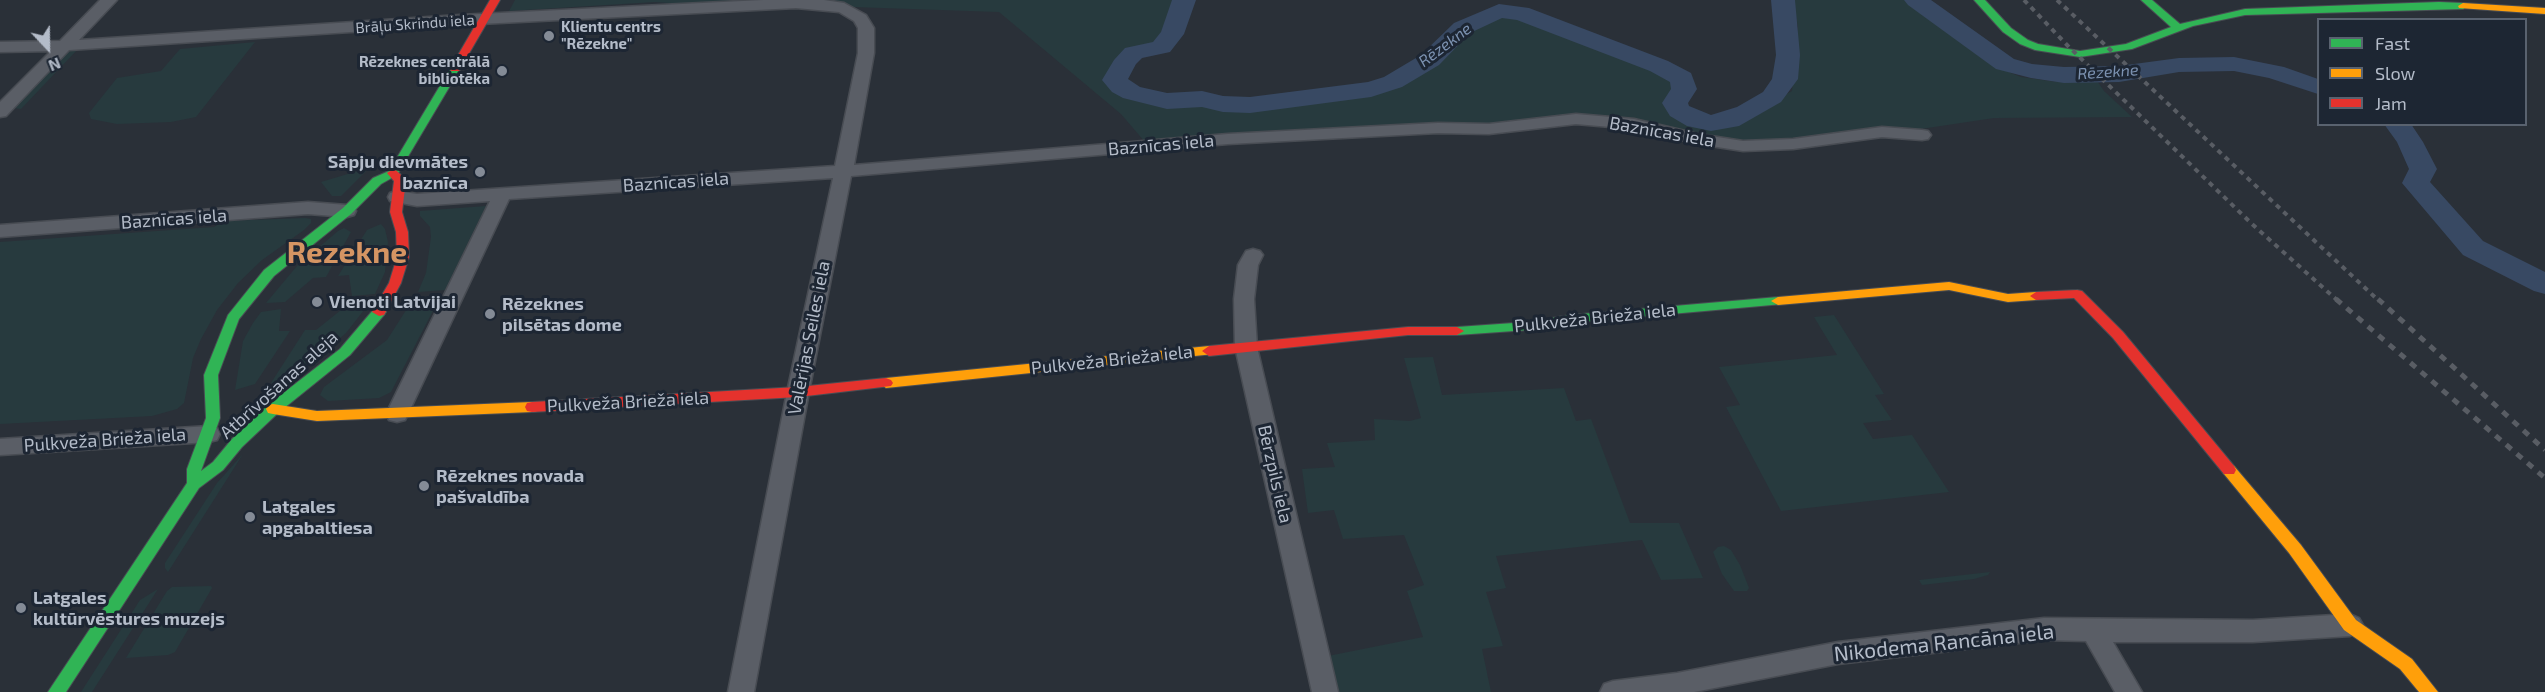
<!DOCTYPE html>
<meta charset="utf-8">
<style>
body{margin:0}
#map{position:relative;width:2545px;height:692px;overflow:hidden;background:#2a3038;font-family:"Exo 2",sans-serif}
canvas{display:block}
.legend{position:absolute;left:2317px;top:18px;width:210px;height:108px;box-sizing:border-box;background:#1d2633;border:2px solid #59626f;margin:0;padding:8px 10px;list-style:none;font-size:18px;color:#b4bcc9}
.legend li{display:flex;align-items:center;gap:12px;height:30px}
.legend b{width:30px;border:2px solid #59626f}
.north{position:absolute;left:18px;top:18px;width:60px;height:60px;-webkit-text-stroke:4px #1d2633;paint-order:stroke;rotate:158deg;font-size:16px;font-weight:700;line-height:24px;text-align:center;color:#b4bcc9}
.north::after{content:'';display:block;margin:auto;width:21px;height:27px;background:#b4bcc9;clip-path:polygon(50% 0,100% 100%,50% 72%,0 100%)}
</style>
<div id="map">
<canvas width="2545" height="692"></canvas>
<ul class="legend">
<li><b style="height:8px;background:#30b455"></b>Fast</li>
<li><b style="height:8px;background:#ff9f0a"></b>Slow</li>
<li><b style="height:8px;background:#e5322d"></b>Jam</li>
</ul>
<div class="north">N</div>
</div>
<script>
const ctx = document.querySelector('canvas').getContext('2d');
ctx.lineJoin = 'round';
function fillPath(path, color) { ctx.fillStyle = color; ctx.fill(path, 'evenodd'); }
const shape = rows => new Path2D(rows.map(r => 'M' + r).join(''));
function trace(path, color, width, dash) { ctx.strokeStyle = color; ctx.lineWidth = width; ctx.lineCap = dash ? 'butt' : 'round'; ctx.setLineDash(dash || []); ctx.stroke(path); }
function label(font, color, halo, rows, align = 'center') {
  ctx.font = font + ' "Exo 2",sans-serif'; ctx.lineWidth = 6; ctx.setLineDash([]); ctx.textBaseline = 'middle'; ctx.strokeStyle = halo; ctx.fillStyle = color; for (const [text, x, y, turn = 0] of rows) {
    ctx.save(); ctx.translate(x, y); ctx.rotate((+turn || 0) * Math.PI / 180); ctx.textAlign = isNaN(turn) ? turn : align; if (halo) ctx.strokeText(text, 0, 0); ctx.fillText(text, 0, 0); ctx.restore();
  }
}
const green = shape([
 [515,0,791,0,686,4,655,2,509,11],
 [817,0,1183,0,1182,5,1161,47,1134,53,1115,80,1126,90,1167,101,1202,99,1223,104,1250,105,1371,89,1393,82,1430,60,1462,28,1499,11,1521,13,1659,66,1682,78,1666,103,1691,127,1730,126,1792,91,1798,27,1793,0,1912,0,1996,67,2021,77,2057,82,2095,78,2104,91,2132,117,1994,118,1894,133,1743,146,1576,119,1489,129,1145,142,1121,114,999,12,854,7],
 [255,42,196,117,171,122,117,124,91,119,89,113,117,78,161,71,180,49],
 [78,49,21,109,14,108,68,52],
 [361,170,366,171,341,196,332,196,321,182],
 [486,206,445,290,418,292,426,273,431,237,430,227,420,216,420,211],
 [305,218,311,219,311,223,304,230,262,260,238,283,217,310,201,339,193,358,184,403,177,409,152,416,0,424,0,242,214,227,224,221],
 [381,224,385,229,388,242,385,272,375,294,352,296,349,275,338,276,367,230],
 [344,228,351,232,326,277,313,278,285,302,266,303,297,266,338,231],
 [439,299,391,392,379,398,328,401,320,395,324,387,387,340,410,304],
 [368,305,346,333,282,387,271,383,305,330,316,330,346,306],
 [281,309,279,331,290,331,255,384,235,390,243,341,253,323,261,312],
 [1834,315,1884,394,1875,395,1892,420,1863,423,1873,439,1912,435,1949,492,1781,511,1726,407,1740,405,1719,367,1837,355,1814,317],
 [1433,357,1442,395,1564,388,1576,421,1591,419,1630,523,1679,523,1703,578,1661,580,1642,540,1496,556,1506,588,1486,592,1503,646,1482,649,1491,692,1335,692,1328,656,1423,637,1407,591,1424,585,1404,535,1343,539,1334,510,1308,513,1302,469,1335,467,1327,443,1375,440,1374,419,1410,421,1421,418,1404,358],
 [243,454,168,572,165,568,165,563,217,483],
 [1724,546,1731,550,1740,565,1749,588,1747,591,1734,591,1722,574,1713,552,1718,547],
 [1990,572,1988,575,1974,579,1922,585,1919,580],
 [211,586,212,588,175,652,168,655,126,658,167,591,172,587],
 [158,589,92,692,81,692,140,600]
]);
const river = shape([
 [1172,0,1196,0,1184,34,1170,52,1142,58,1136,64,1128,79,1140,87,1167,93,1202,91,1223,96,1250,97,1368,82,1384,77,1421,55,1454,23,1499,4,1529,8,1668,61,1691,73,1697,89,1688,103,1689,106,1711,115,1737,107,1763,92,1772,79,1776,55,1771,0,1795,0,1800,55,1798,79,1781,102,1739,126,1711,131,1687,126,1670,116,1662,103,1671,89,1670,82,1650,71,1517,20,1502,18,1470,33,1439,65,1402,87,1371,97,1250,113,1223,112,1202,107,1167,109,1123,98,1112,92,1102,80,1114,60,1125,48,1153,42,1161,32,1172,0],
 [1904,0,1931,0,2014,59,2032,64,2064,67,2119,66,2179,58,2234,57,2284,67,2318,79,2318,94,2269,78,2234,71,2179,72,2119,82,2064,83,2031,78,1996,69,1908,5,1904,0],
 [2384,124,2411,124,2423,142,2437,169,2430,182,2483,241,2545,272,2545,294,2534,291,2463,255,2402,183,2409,169,2397,142,2384,124]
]);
const street = shape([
 [100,0,117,0,79,40,460,15,763,0,824,0,844,3,866,15,874,28,874,53,854,165,1228,134,1438,123,1489,124,1576,114,1634,119,1698,134,1743,141,1793,139,1882,127,1922,130,1928,131,1931,135,1928,139,1922,140,1882,137,1793,149,1743,151,1698,144,1634,129,1576,124,1489,134,1438,133,1228,144,851,176,809,392,754,692,728,692,787,392,833,178,509,199,408,414,405,420,397,422,389,420,386,414,490,201,417,206,390,201,388,197,390,193,397,191,417,194,835,166,858,53,858,28,854,21,839,12,796,8,460,25,69,50,6,116,0,117,0,102,51,51,0,52,0,42,60,41,100,0],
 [308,202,347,205,354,207,356,211,354,215,347,217,308,214,0,237,0,225,308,202],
 [1253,249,1260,251,1263,255,1258,265,1254,299,1257,347,1338,692,1312,692,1235,347,1234,299,1238,265,1246,251,1253,249],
 [209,426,217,428,220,434,217,440,209,442,0,455,0,439,209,426],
 [2350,614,2359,618,2363,625,2359,632,2350,636,2253,642,2113,642,2142,692,2115,692,2086,641,2044,640,1838,664,1694,692,1600,692,1604,684,1613,681,1677,673,1838,642,2044,618,2253,620,2350,614]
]);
const fast = shape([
 [1974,0,1985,0,2011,28,2028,40,2038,44,2080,51,2126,44,2171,27,2141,0,2152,0,2180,24,2245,9,2439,2,2463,3,2468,6,2463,9,2245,15,2193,26,2132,49,2080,57,2035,50,2020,44,2003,32,1974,0],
 [455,66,460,69,397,175,381,184,351,214,274,276,239,319,218,375,220,418,201,471,213,462,232,439,268,405,340,349,374,309,384,309,386,312,384,315,350,355,278,413,242,447,223,470,199,488,66,692,48,692,187,483,187,469,206,418,204,375,228,315,264,270,343,208,373,178,389,171,450,69,455,66],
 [1778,297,1783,298,1785,301,1783,304,1570,323,1528,330,1457,335,1450,331,1457,327,1528,322,1570,315,1778,297]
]);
const slow = shape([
 [2463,3,2545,8,2545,14,2459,8,2458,6,2463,3],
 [1949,282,2008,294,2036,292,2042,296,2036,300,2008,302,1949,290,1778,305,1771,301,1778,297,1949,282],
 [1209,346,1214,348,1216,351,1214,354,886,388,879,383,886,378,1209,346],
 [532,402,537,403,539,407,537,411,532,412,317,421,273,414,268,413,266,409,268,405,273,404,317,411,532,402],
 [2229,464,2234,466,2301,545,2356,620,2412,659,2438,692,2419,692,2400,669,2344,630,2289,553,2224,474,2222,470,2224,466,2229,464]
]);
const jam = shape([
 [490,0,500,0,460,69,459,71,451,71,450,69,490,0],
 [393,169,397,171,406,180,402,212,408,232,409,257,401,283,384,315,379,316,372,312,389,283,397,257,396,232,390,212,394,181,387,173,393,169],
 [2077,290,2082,291,2123,332,2234,466,2236,470,2234,474,2224,474,2113,338,2074,298,2036,300,2030,296,2036,292,2077,290],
 [1408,327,1457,327,1464,331,1457,335,1408,335,1209,356,1202,351,1209,346,1408,327],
 [886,378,891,380,893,383,891,386,798,397,532,412,527,411,525,407,527,403,532,402,798,387,886,378]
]);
const railFar1 = shape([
 [2024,0,2068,46,2252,224,2338,301],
 [2057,0,2379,301]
]);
const rail = shape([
 [2336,299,2545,478],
 [2378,299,2545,450]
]);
const markers = [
 [549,36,6,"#848b96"],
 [502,71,6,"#848b96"],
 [480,172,6,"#848b96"],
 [317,302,6,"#848b96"],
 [490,314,6,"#848b96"],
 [424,486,6,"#848b96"],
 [250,517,6,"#848b96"],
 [21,608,6,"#848b96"]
];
const farStreetnames = [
 ["Brāļu Skrindu iela",415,24,-4]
];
const farPoinames = [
 ["Klientu centrs",561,27],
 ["\"Rēzekne\"",561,44],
 ["Rēzeknes centrālā",490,62,"right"],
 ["bibliotēka",490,79,"right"]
];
const farWaternames = [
 ["Rēzekne",1445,45,-37],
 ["Rēzekne",2108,72,-4]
];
const streetNames = [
 ["Baznīcas iela",1662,132,10],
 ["Baznīcas iela",1161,145,-5],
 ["Baznīcas iela",676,182,-4],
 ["Baznīcas iela",174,219,-4],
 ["Pulkveža Brieža iela",1595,318,-6],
 ["Valērijas Seiles iela",809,338,-79],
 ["Pulkveža Brieža iela",1112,360,-6],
 ["Atbrīvošanas aleja",279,385,-42],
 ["Pulkveža Brieža iela",628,402,-3],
 ["Pulkveža Brieža iela",105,440,-4],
 ["Bērzpils iela",1275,474,77]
];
const poiNames = [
 ["Sāpju dievmātes",468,162,"right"],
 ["baznīca",468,183,"right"],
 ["Vienoti Latvijai",329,302],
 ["Rēzeknes",502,304],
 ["pilsētas dome",502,325],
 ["Rēzeknes novada",436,476],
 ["pašvaldība",436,497],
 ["Latgales",262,507],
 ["apgabaltiesa",262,528],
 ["Latgales",33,598],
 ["kultūrvēstures muzejs",33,619]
];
const nearStreetnames = [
 ["Nikodema Rancāna iela",1944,643,-6]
];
const townNames = [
 ["Rezekne",347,253]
];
fillPath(green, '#273a3e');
fillPath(river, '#384963');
trace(street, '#484c53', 3);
trace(fast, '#484c53', 2);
trace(slow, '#484c53', 2);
trace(jam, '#484c53', 2);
fillPath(street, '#5a5e66');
fillPath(fast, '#30b455');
fillPath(slow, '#ff9f0a');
fillPath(jam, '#e5322d');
trace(railFar1, '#595d64', 4, [5, 5]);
trace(rail, '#595d64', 5, [7, 7]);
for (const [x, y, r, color] of markers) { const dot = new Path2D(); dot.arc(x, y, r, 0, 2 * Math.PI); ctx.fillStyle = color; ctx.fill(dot); trace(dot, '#1d2633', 2); }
label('15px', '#b4bcc9', '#1d2633', farStreetnames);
label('bold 15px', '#b4bcc9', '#1d2633', farPoinames, 'left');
label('italic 16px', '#7c92b1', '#1d2633', farWaternames);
label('18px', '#b4bcc9', '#1d2633', streetNames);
label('bold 18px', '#b4bcc9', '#1d2633', poiNames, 'left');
label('21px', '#b4bcc9', '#1d2633', nearStreetnames);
label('bold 30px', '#d59563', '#1d2633', townNames);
</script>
